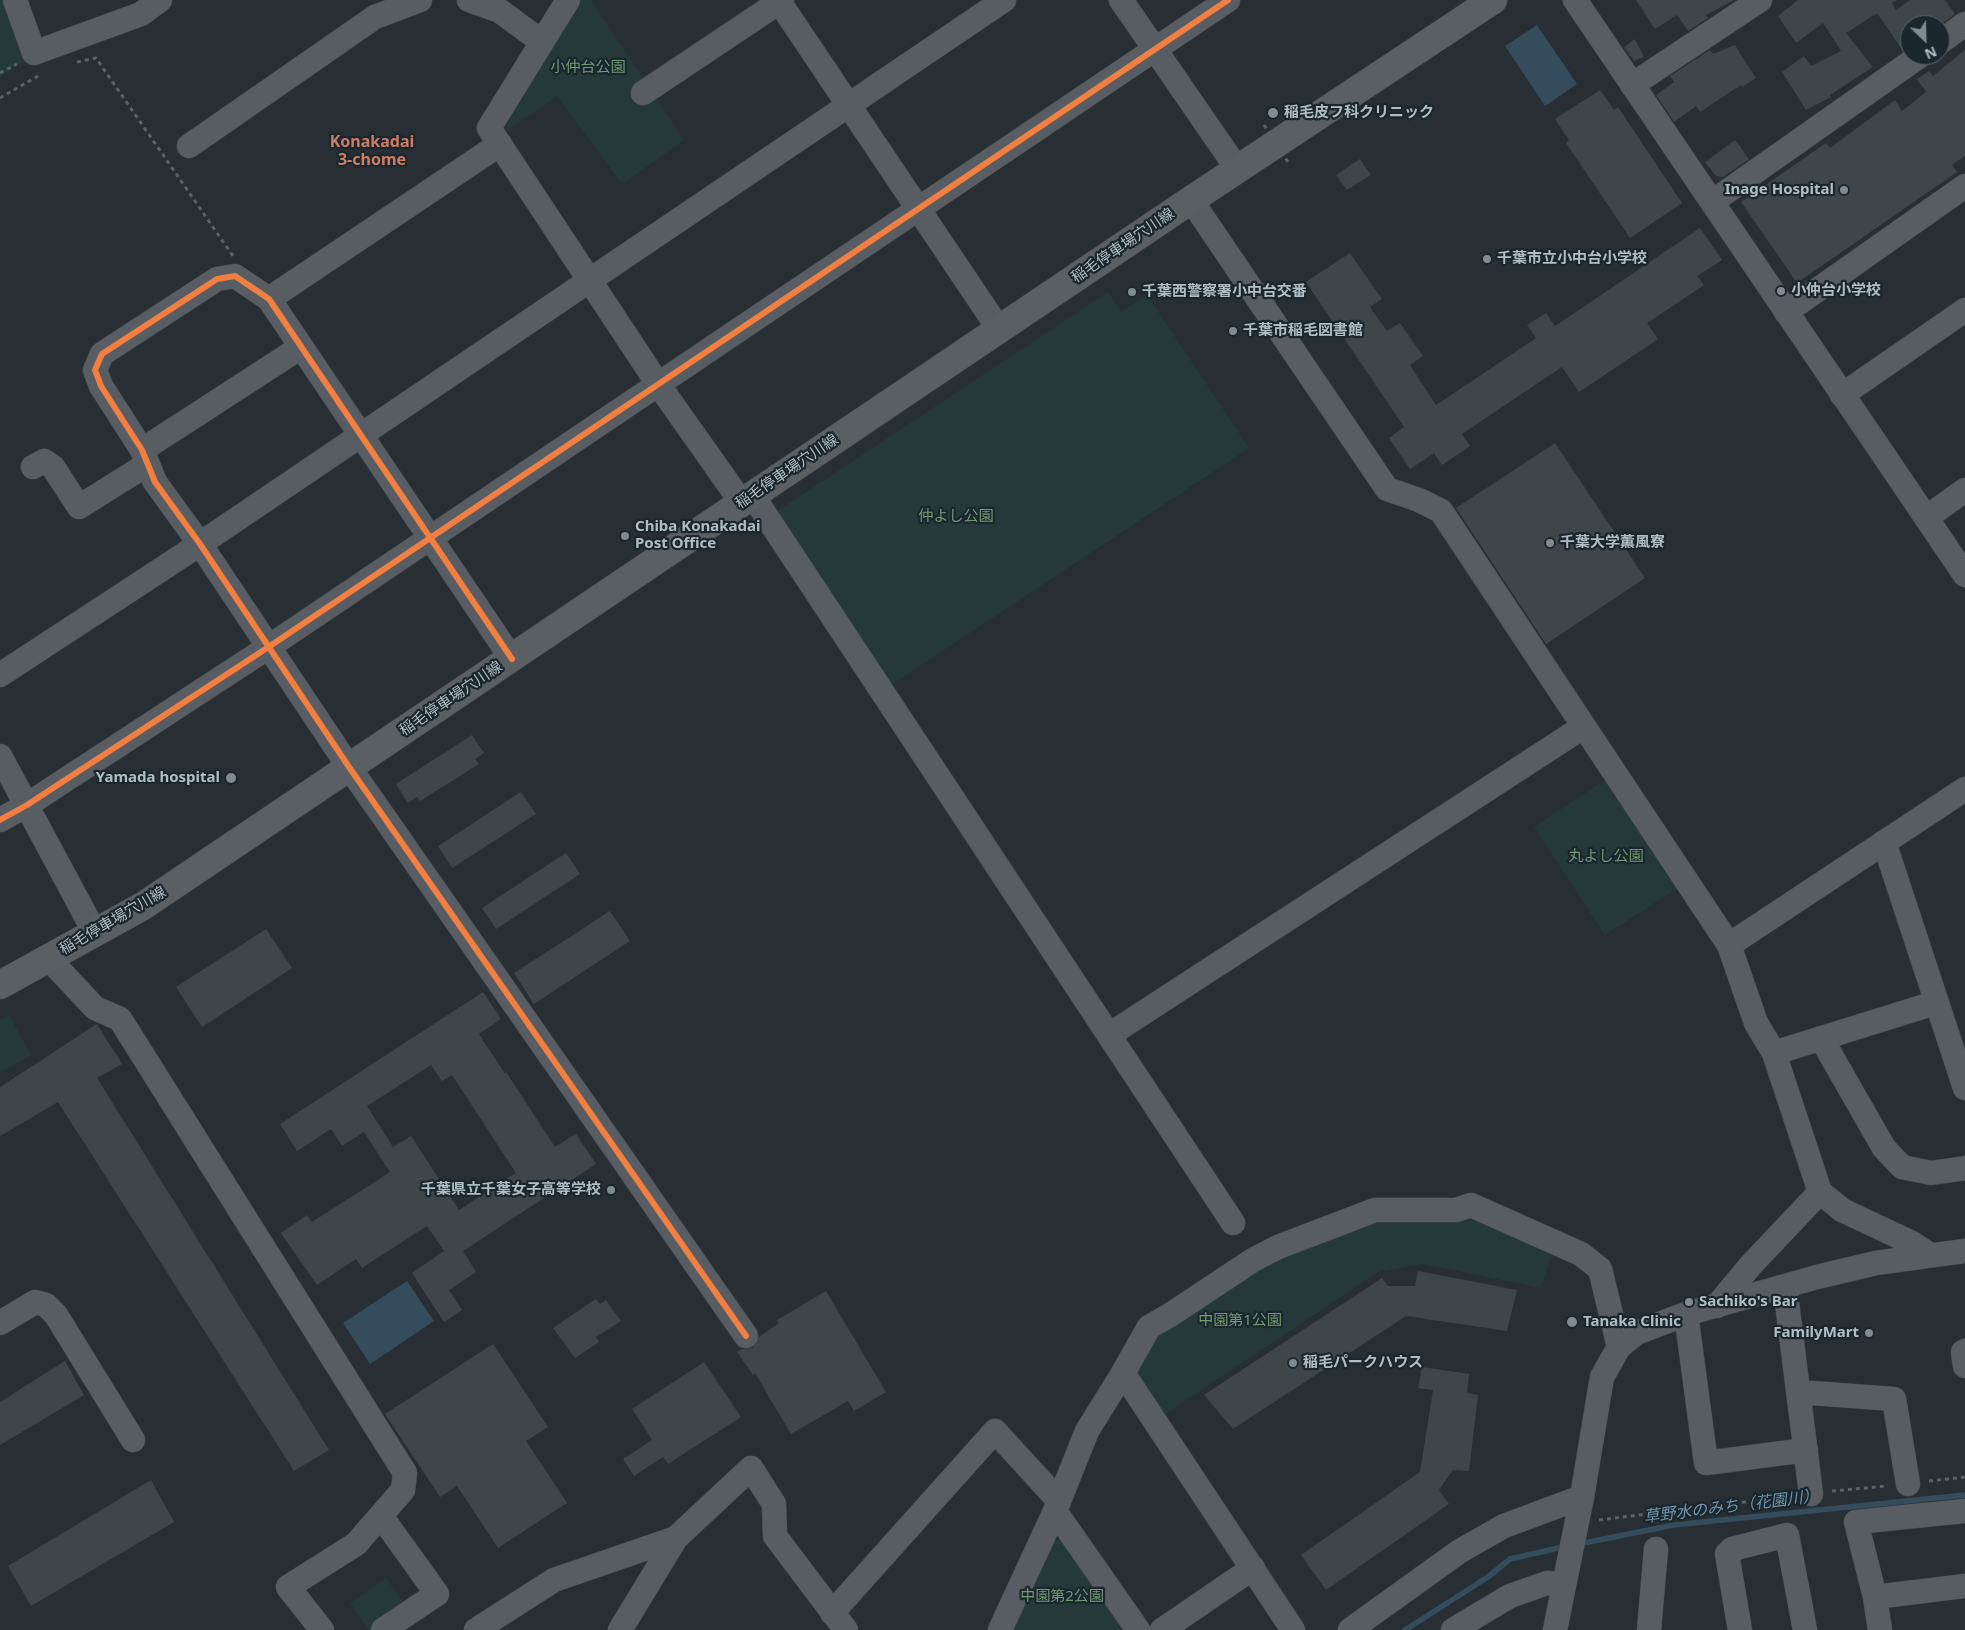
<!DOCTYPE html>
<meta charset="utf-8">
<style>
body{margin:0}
#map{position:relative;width:1965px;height:1630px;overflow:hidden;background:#272f34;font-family:"Noto Sans",sans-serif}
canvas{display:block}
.north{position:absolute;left:1900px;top:15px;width:50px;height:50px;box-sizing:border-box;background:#1b272e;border:1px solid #57636a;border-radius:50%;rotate:156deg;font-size:14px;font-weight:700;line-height:20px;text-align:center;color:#b1bdc5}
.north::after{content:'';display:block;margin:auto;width:18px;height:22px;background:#818b92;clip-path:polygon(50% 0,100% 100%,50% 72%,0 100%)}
</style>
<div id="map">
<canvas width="1965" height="1630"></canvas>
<div class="north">N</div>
</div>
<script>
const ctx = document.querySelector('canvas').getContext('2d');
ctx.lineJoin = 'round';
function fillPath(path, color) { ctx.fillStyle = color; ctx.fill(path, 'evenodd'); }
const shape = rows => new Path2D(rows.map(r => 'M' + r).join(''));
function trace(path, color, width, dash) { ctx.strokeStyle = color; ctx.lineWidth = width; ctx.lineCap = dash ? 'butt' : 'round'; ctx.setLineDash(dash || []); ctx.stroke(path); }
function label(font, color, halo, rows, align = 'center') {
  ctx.font = font + ' "Noto Sans","Noto Sans JP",sans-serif'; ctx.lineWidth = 4.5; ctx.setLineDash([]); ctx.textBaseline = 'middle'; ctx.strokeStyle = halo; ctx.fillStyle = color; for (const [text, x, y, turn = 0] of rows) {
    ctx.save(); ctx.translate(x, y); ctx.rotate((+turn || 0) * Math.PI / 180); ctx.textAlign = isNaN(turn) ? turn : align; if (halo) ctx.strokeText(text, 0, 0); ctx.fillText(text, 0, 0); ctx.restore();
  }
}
const green = shape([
 [0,0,9,0,29,60,15,66,0,78],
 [579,0,591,0,684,140,622,184,557,96,508,130,504,115],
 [1108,292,1121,312,1147,295,1249,448,891,685,776,512],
 [1608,778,1679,887,1605,935,1534,827],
 [9,1015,31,1055,0,1073,0,1020],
 [1467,1213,1542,1243,1551,1256,1541,1288,1423,1264,1378,1272,1164,1415,1137,1371,1156,1334,1260,1265,1375,1217],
 [1061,1540,1127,1630,1009,1630,1051,1541],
 [386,1578,407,1608,376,1630,369,1630,350,1603]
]);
const water = shape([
 [1537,25,1577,84,1545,106,1505,46],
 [407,1281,434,1321,370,1364,343,1323]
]);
const stream = shape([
 [1579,1544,1674,1525,1965,1495],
 [1405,1630,1488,1577,1510,1559,1567,1546]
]);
const building = shape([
 [1636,0,1734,0,1706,15,1708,18,1688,31,1677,15,1655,29],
 [1798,0,1897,0,1892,3,1896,10,1910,0,1945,0,1955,14,1940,25,1910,25,1910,46,1903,51,1877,13,1846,33,1873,67,1830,95,1831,97,1806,110,1782,72,1804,56,1811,66,1841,51,1823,23,1796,43,1778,16],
 [1635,39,1644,57,1634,61,1624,47],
 [1735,45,1756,78,1742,87,1741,85,1700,112,1696,106,1674,122,1656,95,1674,82,1670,76,1710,50,1713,54],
 [1965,50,1965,156,1952,165,1957,172,1797,283,1741,202,1826,143,1830,148,1895,100,1902,111,1926,92,1917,79,1929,71,1933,76],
 [1600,90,1614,110,1618,107,1682,203,1630,238,1566,143,1569,140,1555,119],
 [1735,140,1749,159,1723,177,1716,176,1705,162],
 [1360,159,1371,175,1347,190,1336,175],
 [1700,228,1722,260,1697,276,1704,285,1647,323,1658,339,1579,392,1562,367,1462,434,1470,446,1442,465,1434,453,1410,469,1389,438,1404,427,1306,282,1350,253,1382,299,1370,307,1387,331,1400,323,1423,356,1410,365,1436,405,1536,338,1527,325,1546,313,1555,326],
 [1555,443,1645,578,1546,644,1456,508],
 [472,735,484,753,475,759,479,764,420,801,417,797,408,803,396,784],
 [521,792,536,814,452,868,438,846],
 [566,853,580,874,496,929,482,908],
 [610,911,630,941,534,1004,514,973],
 [266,929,292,968,202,1027,176,987],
 [483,992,501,1019,479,1034,505,1074,506,1072,555,1147,576,1134,596,1164,463,1251,476,1272,449,1290,462,1310,444,1322,412,1273,444,1251,427,1226,362,1268,356,1259,317,1285,281,1233,307,1215,312,1222,390,1172,364,1132,342,1146,331,1129,297,1151,280,1124],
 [431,1065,442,1081,452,1075,516,1173,459,1210,411,1136,393,1147,367,1106],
 [97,1024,122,1064,97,1078,329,1450,294,1471,58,1102,0,1136,0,1087],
 [1418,1271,1517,1290,1507,1331,1406,1316,1233,1429,1204,1395,1382,1278,1388,1286,1415,1286],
 [826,1291,886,1392,854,1411,848,1401,791,1434,755,1373,753,1375,737,1352,742,1349,753,1348,759,1337,779,1323,777,1320],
 [596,1299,600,1304,606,1300,621,1321,596,1337,599,1342,575,1358,553,1328],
 [493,1344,548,1427,526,1441,567,1503,498,1548,457,1486,440,1497,385,1414],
 [65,1361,84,1395,0,1445,0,1402],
 [704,1362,741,1417,668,1464,663,1457,634,1476,623,1459,652,1440,632,1409],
 [1422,1367,1469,1374,1467,1393,1478,1395,1469,1471,1453,1470,1439,1490,1449,1504,1326,1590,1301,1555,1420,1472,1433,1390,1418,1388],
 [151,1480,174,1522,31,1606,8,1566]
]);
const path = shape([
 [77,62,96,58,233,256],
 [0,73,17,64],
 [0,98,40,75],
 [1929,1481,1965,1477],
 [1832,1491,1888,1486],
 [1599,1520,1791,1496]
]);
const minor = shape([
 [15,0,34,53,141,14,160,0],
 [469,0,500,11,542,42],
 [568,0,489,128,658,384,742,503],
 [778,0,999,329],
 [1121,0,1238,170],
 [1575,0,1965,575],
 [1940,42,1965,24],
 [1632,85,1760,0],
 [643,93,782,0],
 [189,146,375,17,420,0],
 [1191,200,1387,489,1419,500,1441,511,1729,945,1756,1023,1774,1053,1820,1192,1842,1210,1912,1243,1930,1255],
 [1712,202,1921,55],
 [269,299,500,144],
 [1786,312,1965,186],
 [1842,395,1965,310],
 [142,450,301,347],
 [33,467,44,461,53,467,79,507,146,465],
 [753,496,1233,1223],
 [1926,518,1965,490],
 [512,659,269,299,235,276,217,279,102,354,95,370,101,386,142,450,155,482,200,544,349,767,746,1336],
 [0,675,200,544,1004,0],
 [0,756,95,933],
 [0,820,27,805,270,646,1228,0],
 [1884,842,1965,1088],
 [1729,945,1965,789],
 [48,958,95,1008,120,1019,405,1473,403,1490,356,1544,288,1587,322,1630],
 [1109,1035,1583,727],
 [1821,1038,1884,1148,1902,1167,1931,1173,1965,1168],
 [1774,1053,1935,1003],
 [1785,1287,1811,1494],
 [1717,1306,1750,1266,1820,1192],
 [1686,1314,1706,1463,1806,1450],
 [0,1323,35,1302,46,1305,56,1315,133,1440],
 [1965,1351,1963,1352,1965,1366],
 [1123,1373,1149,1327,1170,1315,1253,1260,1278,1247,1375,1210,1456,1210,1471,1205,1581,1254,1600,1269,1619,1347],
 [1798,1392,1894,1399,1908,1484],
 [1055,1511,1138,1630],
 [381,1516,437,1594,383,1630],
 [1875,1597,1965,1586],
 [832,1613,995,1431,1059,1501],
 [476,1630,554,1580,676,1538],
 [620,1630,676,1538,751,1468,774,1504,775,1536,846,1630],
 [1000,1630,1055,1511,1087,1431,1123,1373,1293,1630],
 [1162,1630,1253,1568],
 [1350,1630,1460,1551,1504,1526,1582,1497],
 [1453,1630,1510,1596,1547,1583,1564,1584],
 [1555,1630,1582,1497,1602,1377,1619,1347,1636,1333,1686,1314,1817,1277,1876,1263,1965,1251],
 [1649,1630,1656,1549],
 [1740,1630,1727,1554,1732,1549,1787,1535,1805,1630],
 [1880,1630,1875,1597,1856,1522,1965,1511]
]);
const major = shape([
 [0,985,143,906,1191,200,1493,0]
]);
const pathBridge = shape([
 [1264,125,1288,162]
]);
const cycleway = shape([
 [512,659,269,299,235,276,217,279,102,354,95,370,101,386,142,450,155,482,200,544,349,767,746,1336],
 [0,820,27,805,270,646,1228,0]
]);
const markers = [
 [1273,113,6,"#818b92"],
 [1844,190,5,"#818b92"],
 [1487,259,5,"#818b92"],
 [1781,291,5,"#818b92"],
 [1132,292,5,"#818b92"],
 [1233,331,5,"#818b92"],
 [625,536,5,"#818b92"],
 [1550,543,5,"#818b92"],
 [231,778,6,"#818b92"],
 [611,1190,5,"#818b92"],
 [1689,1302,5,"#818b92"],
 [1572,1322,6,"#818b92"],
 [1869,1333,5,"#818b92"],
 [1293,1363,5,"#818b92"]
];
const parkNames = [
 ["小仲台公園",588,68],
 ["仲よし公園",956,517],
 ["丸よし公園",1606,857],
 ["中園第1公園",1240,1321],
 ["中園第2公園",1062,1597]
];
const poiNames = [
 ["稲毛皮フ科クリニック",1284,113],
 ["Inage Hospital",1834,190,"right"],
 ["千葉市立小中台小学校",1497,259],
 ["小仲台小学校",1791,291],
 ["千葉西警察署小中台交番",1142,292],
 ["千葉市稲毛図書館",1243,331],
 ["Chiba Konakadai",635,527],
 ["Post Office",635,544],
 ["千葉大学薫風寮",1560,543],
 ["Yamada hospital",220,778,"right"],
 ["千葉県立千葉女子高等学校",601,1190,"right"],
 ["Sachiko's Bar",1699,1302],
 ["Tanaka Clinic",1583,1322],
 ["FamilyMart",1859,1333,"right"],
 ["稲毛パークハウス",1303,1363]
];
const streetNames = [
 ["稲毛停車場穴川線",1123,246,-34],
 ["稲毛停車場穴川線",787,472,-34],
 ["稲毛停車場穴川線",451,699,-34],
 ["稲毛停車場穴川線",113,921,-30]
];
const neighbourhoodNames = [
 ["Konakadai",372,142],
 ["3-chome",372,160]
];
const waterNames = [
 ["草野水のみち（花園川）",1731,1507,-7]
];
fillPath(green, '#253a38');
fillPath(water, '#354c5c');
trace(stream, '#354c5c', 5.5);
fillPath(building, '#3f464a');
trace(minor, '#454b4f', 25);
trace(major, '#454c51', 29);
trace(path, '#5b6266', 3, [4, 4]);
trace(minor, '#575d62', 24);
trace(major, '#5a5f64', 28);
trace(pathBridge, '#5b6266', 3, [4, 4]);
trace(cycleway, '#f27e40', 6);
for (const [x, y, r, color] of markers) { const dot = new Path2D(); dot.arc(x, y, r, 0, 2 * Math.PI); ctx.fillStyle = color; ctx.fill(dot); trace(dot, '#1b272e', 2); }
label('15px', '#709b71', '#1b272e', parkNames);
label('bold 15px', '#b1bdc5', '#1b272e', poiNames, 'left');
label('15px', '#b1bdc5', '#1b272e', streetNames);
label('bold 16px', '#d07c61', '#1b272e', neighbourhoodNames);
label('italic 16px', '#7194a9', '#1b272e', waterNames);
</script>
